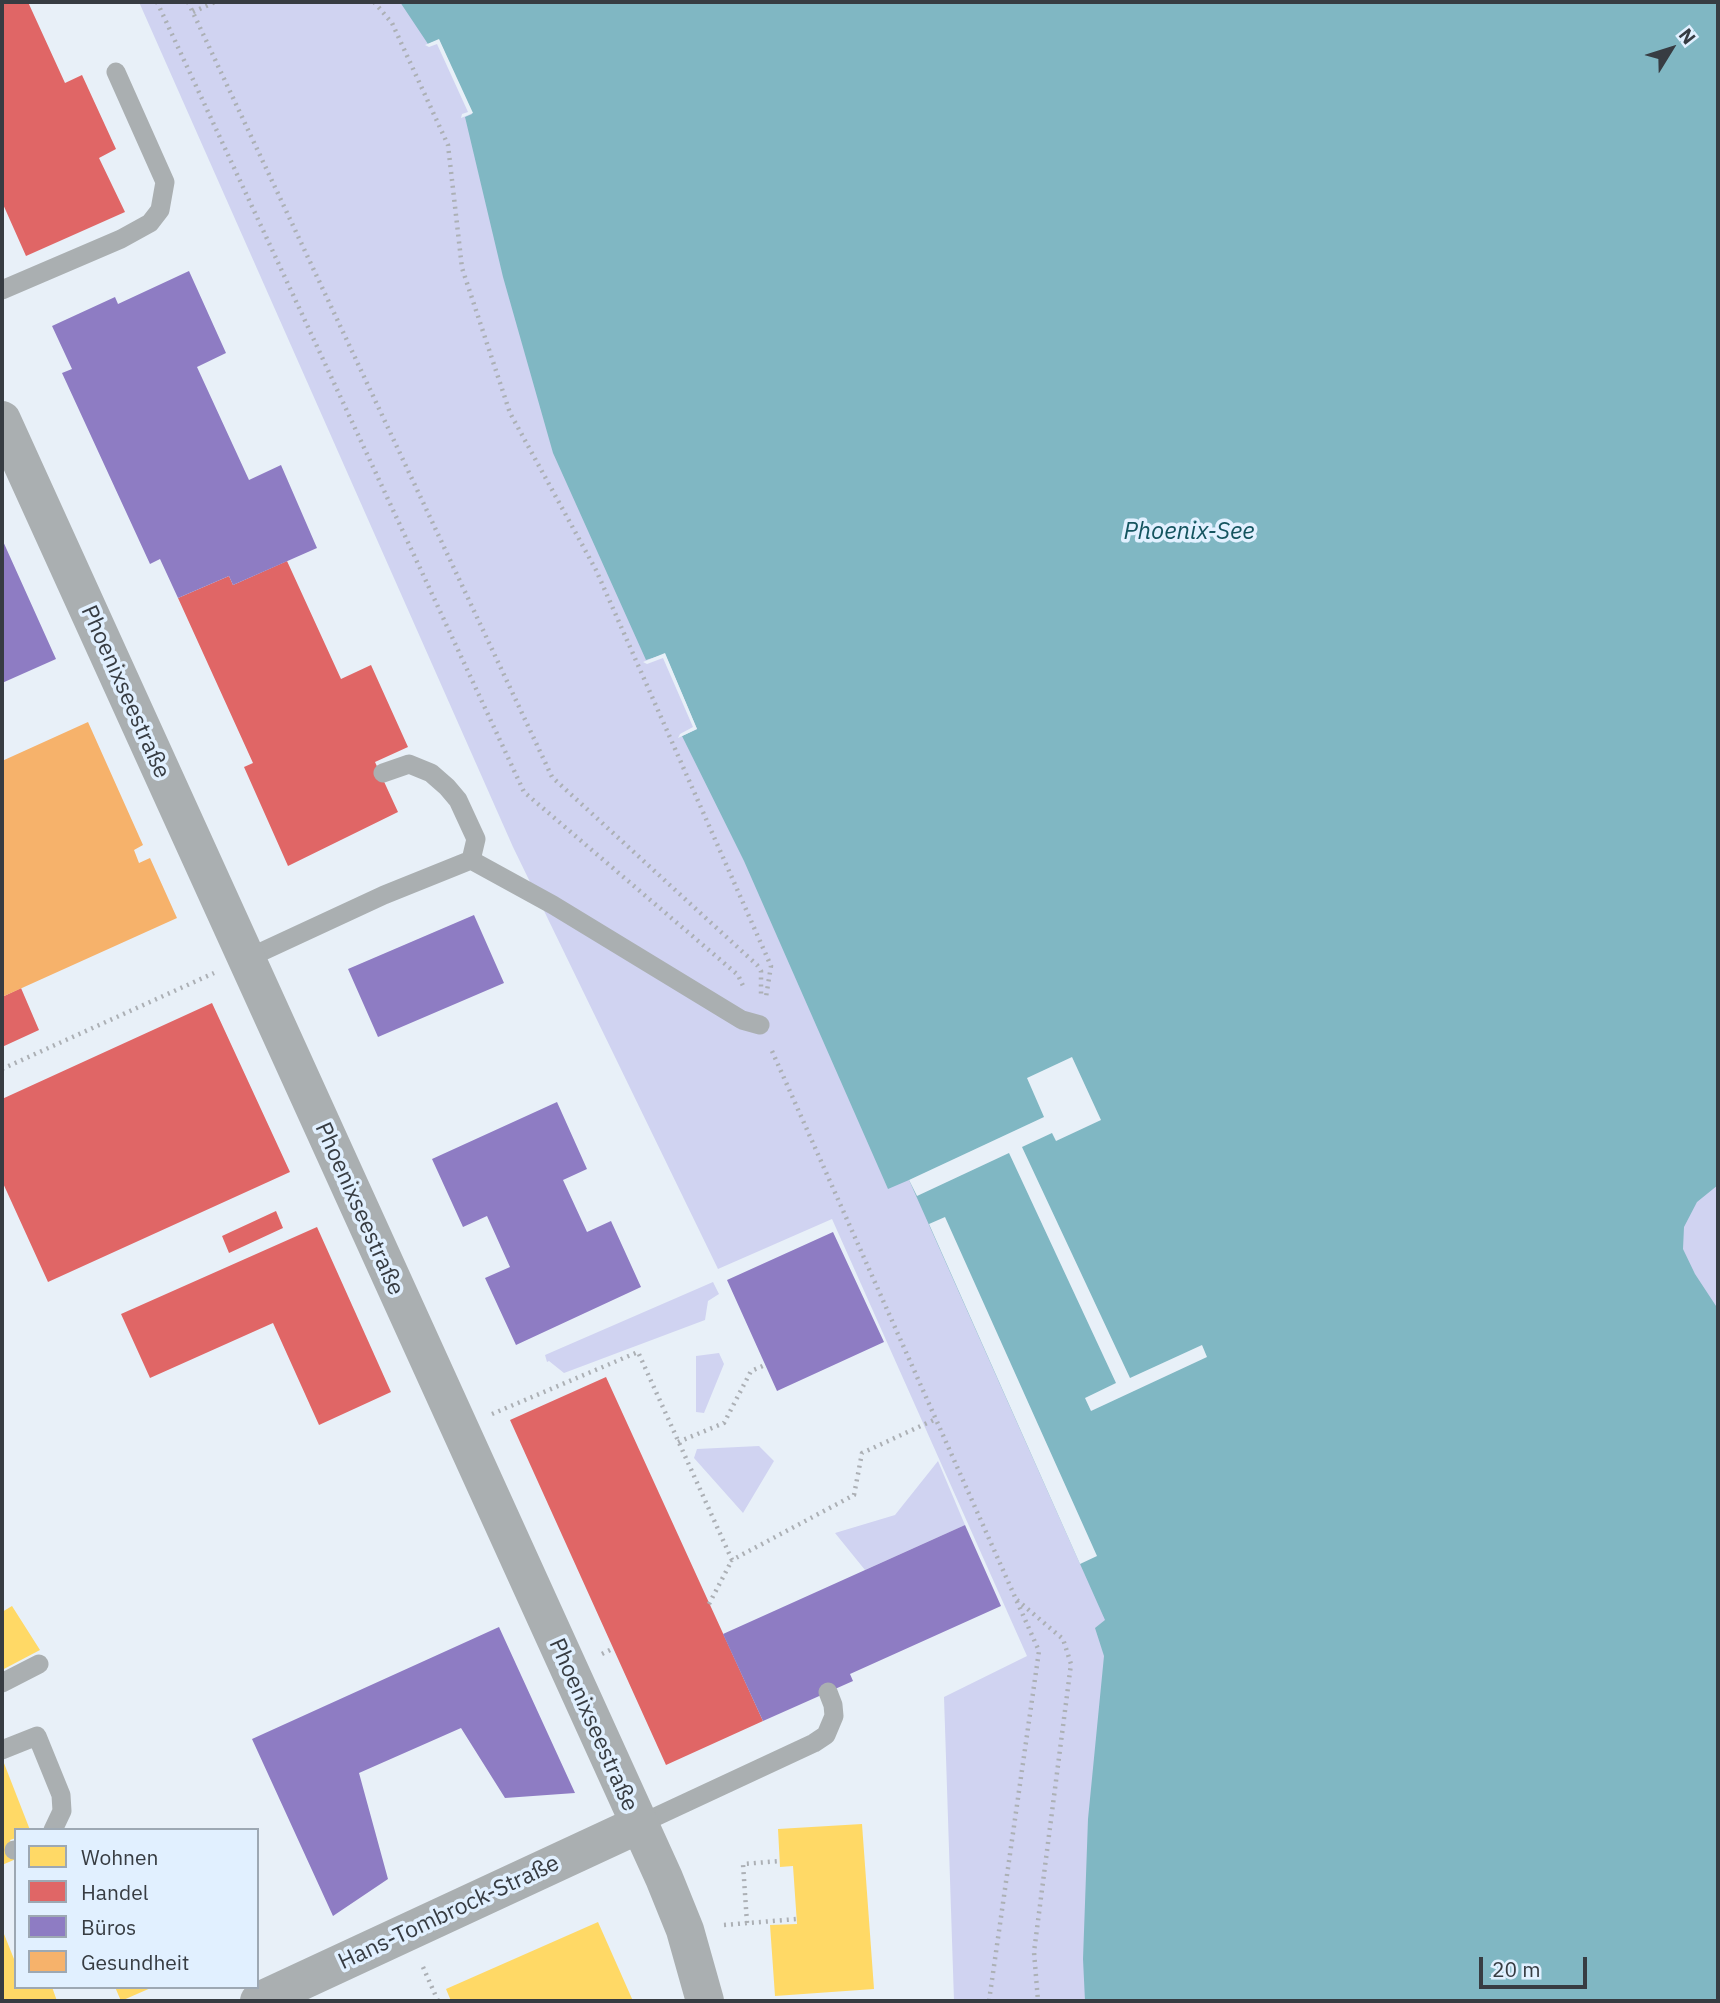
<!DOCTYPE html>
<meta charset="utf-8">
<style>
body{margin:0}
#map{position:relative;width:1720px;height:2003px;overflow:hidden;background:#e8f0f8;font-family:"IBM Plex Sans",sans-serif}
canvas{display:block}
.frame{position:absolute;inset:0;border:4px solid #373c42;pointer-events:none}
.legend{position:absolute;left:14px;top:1828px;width:245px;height:161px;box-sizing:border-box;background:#e1f0ff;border:2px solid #9da8b3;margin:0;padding:9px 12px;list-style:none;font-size:21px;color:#373c42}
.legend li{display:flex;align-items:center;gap:14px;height:35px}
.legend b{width:35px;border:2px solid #9da8b3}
.north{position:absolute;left:1636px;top:14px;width:70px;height:70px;-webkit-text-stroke:5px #e1f0ff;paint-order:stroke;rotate:52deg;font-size:19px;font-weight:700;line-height:28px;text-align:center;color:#373c42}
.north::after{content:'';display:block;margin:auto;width:24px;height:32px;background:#373c42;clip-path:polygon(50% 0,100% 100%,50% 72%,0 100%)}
.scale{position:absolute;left:1479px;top:1957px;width:108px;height:32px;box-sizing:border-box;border:4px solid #373c42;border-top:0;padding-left:9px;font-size:21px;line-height:24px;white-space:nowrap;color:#373c42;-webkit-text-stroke:5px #e1f0ff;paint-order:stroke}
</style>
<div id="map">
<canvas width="1720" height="2003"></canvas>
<div class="frame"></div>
<ul class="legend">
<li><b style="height:19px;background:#ffd966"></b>Wohnen</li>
<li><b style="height:19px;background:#e06666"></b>Handel</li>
<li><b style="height:19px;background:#8e7cc3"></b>Büros</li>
<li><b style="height:19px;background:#f6b26b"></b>Gesundheit</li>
</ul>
<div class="north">N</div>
<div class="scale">20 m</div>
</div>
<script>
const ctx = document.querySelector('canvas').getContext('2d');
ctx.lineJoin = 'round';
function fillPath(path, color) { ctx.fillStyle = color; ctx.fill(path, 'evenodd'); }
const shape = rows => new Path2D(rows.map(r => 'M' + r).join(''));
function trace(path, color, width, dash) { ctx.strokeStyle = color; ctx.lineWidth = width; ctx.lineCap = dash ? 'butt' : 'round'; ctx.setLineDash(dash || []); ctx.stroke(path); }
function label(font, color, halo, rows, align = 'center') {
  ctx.font = font + ' "IBM Plex Sans",sans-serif'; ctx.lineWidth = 7; ctx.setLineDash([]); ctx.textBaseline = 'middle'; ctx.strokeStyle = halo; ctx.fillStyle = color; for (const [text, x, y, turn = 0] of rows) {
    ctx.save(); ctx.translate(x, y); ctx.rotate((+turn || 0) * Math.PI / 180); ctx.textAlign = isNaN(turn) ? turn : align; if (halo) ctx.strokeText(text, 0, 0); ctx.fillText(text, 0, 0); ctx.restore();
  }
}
const green = shape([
 [139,2,1718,2,1718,2001,954,2001,944,1697,1027,1656,832,1219,718,1269,513,847],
 [713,1282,719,1294,708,1301,705,1320,564,1373,549,1361,547,1362,545,1355],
 [719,1353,724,1364,704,1413,696,1412,696,1356],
 [759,1446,774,1461,743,1513,694,1458,697,1449],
 [938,1461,965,1525,865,1570,835,1533,895,1515]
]);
const water = shape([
 [400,2,1718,2,1718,1185,1697,1202,1684,1227,1683,1249,1695,1274,1718,1309,1718,2001,1085,2001,1083,1959,1088,1819,1104,1656,1095,1628,1105,1620,909,1180,888,1189,744,861,682,736,697,729,665,654,646,660,553,453,503,277,465,117,472,114,439,40,428,44]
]);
const pier = shape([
 [439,39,473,113,461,118,462,114,468,112,437,44,429,47,425,45],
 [665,653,697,729,678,738,680,734,693,727,663,658,647,664,643,662],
 [1072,1057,1101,1120,1056,1141,1052,1133,1022,1147,1130,1378,1202,1345,1207,1357,1091,1411,1085,1398,1116,1383,1009,1153,917,1196,909,1180,1044,1117,1027,1078],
 [945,1217,1097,1556,1080,1564,929,1224]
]);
const homes = shape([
 [12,1606,40,1650,2,1670,2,1612],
 [2,1758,30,1830,16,1830,16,1838,10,1840,16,1859,2,1865],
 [862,1824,874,1989,775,1996,770,1925,797,1924,793,1866,780,1867,778,1829],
 [598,1922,633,2001,451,2001,446,1989],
 [2,1929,16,1964,16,1987,52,1987,57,2001,2,2001],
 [115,1987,153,1987,121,2001]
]);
const shops = shape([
 [2,2,28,2,65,83,82,75,116,149,99,158,125,212,26,256,2,202],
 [287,561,341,679,371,665,408,747,375,762,398,812,288,866,244,767,253,763,178,598,229,576,233,585],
 [21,988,39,1030,2,1047,2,997],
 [212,1003,290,1172,48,1282,2,1181,2,1099],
 [276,1211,283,1228,229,1253,222,1236],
 [317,1227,391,1392,319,1425,273,1323,150,1378,121,1314],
 [606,1377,763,1721,666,1765,510,1420]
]);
const offices = shape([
 [189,271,226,353,197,367,249,480,281,465,317,548,233,585,229,576,178,598,160,559,150,564,62,373,72,369,52,326,115,297,118,304],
 [2,539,56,659,2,683],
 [474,915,504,983,378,1037,348,969],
 [557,1102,587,1169,563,1180,587,1232,611,1221,641,1287,516,1345,485,1278,510,1267,487,1216,463,1227,432,1159],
 [833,1232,884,1342,777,1391,727,1280],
 [965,1525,1001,1606,850,1674,853,1681,763,1721,723,1634],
 [499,1627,575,1793,505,1798,461,1728,359,1773,388,1879,333,1916,252,1739]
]);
const health = shape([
 [88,722,143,845,134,850,139,863,150,858,177,918,2,997,2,761]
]);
const path = shape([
 [157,2,524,792,738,975,744,988],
 [188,2,552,777,757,965,761,971,761,997],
 [374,2,392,23,448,145,462,268,510,413,596,570,771,966,766,997],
 [193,12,215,2],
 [772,1051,1039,1651,989,2001],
 [2,1069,214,973],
 [492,1414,638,1352,732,1560,854,1495,862,1453,936,1419],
 [678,1442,724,1423,751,1371,765,1365],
 [1017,1600,1063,1639,1071,1664,1034,1952,1038,2001],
 [709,1604,732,1560],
 [602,1654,614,1648],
 [747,1923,743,1864,780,1861],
 [724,1925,797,1919],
 [423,1967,438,2001]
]);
const service = shape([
 [2,290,121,239,150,223,160,210,165,182,116,72],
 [383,773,409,764,431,773,447,787,458,800,476,839,471,860],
 [246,959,384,895,471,860,553,905,742,1020,760,1025],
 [2,1683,39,1664],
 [2,1750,37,1736,61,1795,62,1811,53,1830],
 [638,1825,814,1743,826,1735,834,1716,833,1705,828,1692],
 [14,1850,16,1850]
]);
const minor = shape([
 [2,420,664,1878,685,1930,705,2001],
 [259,2001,638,1825]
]);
const streetNames = [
 ["Phoenixseestraße",125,692,66],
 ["Phoenixseestraße",359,1209,66],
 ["Phoenixseestraße",593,1725,66],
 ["Hans-Tombrock-Straße",449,1913,-25]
];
const waterNames = [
 ["Phoenix-See",1189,532]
];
fillPath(green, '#d0d3f1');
fillPath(water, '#80b7c3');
fillPath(pier, '#e8f0f8');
fillPath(homes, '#ffd966');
fillPath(shops, '#e06666');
fillPath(offices, '#8e7cc3');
fillPath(health, '#f6b26b');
trace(path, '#acb0b5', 4.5, [2, 5]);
trace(service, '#aaafb1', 19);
trace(minor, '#aaafb1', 38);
label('23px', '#373c42', '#e1f0ff', streetNames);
label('italic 24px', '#14545f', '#e1f0ff', waterNames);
</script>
